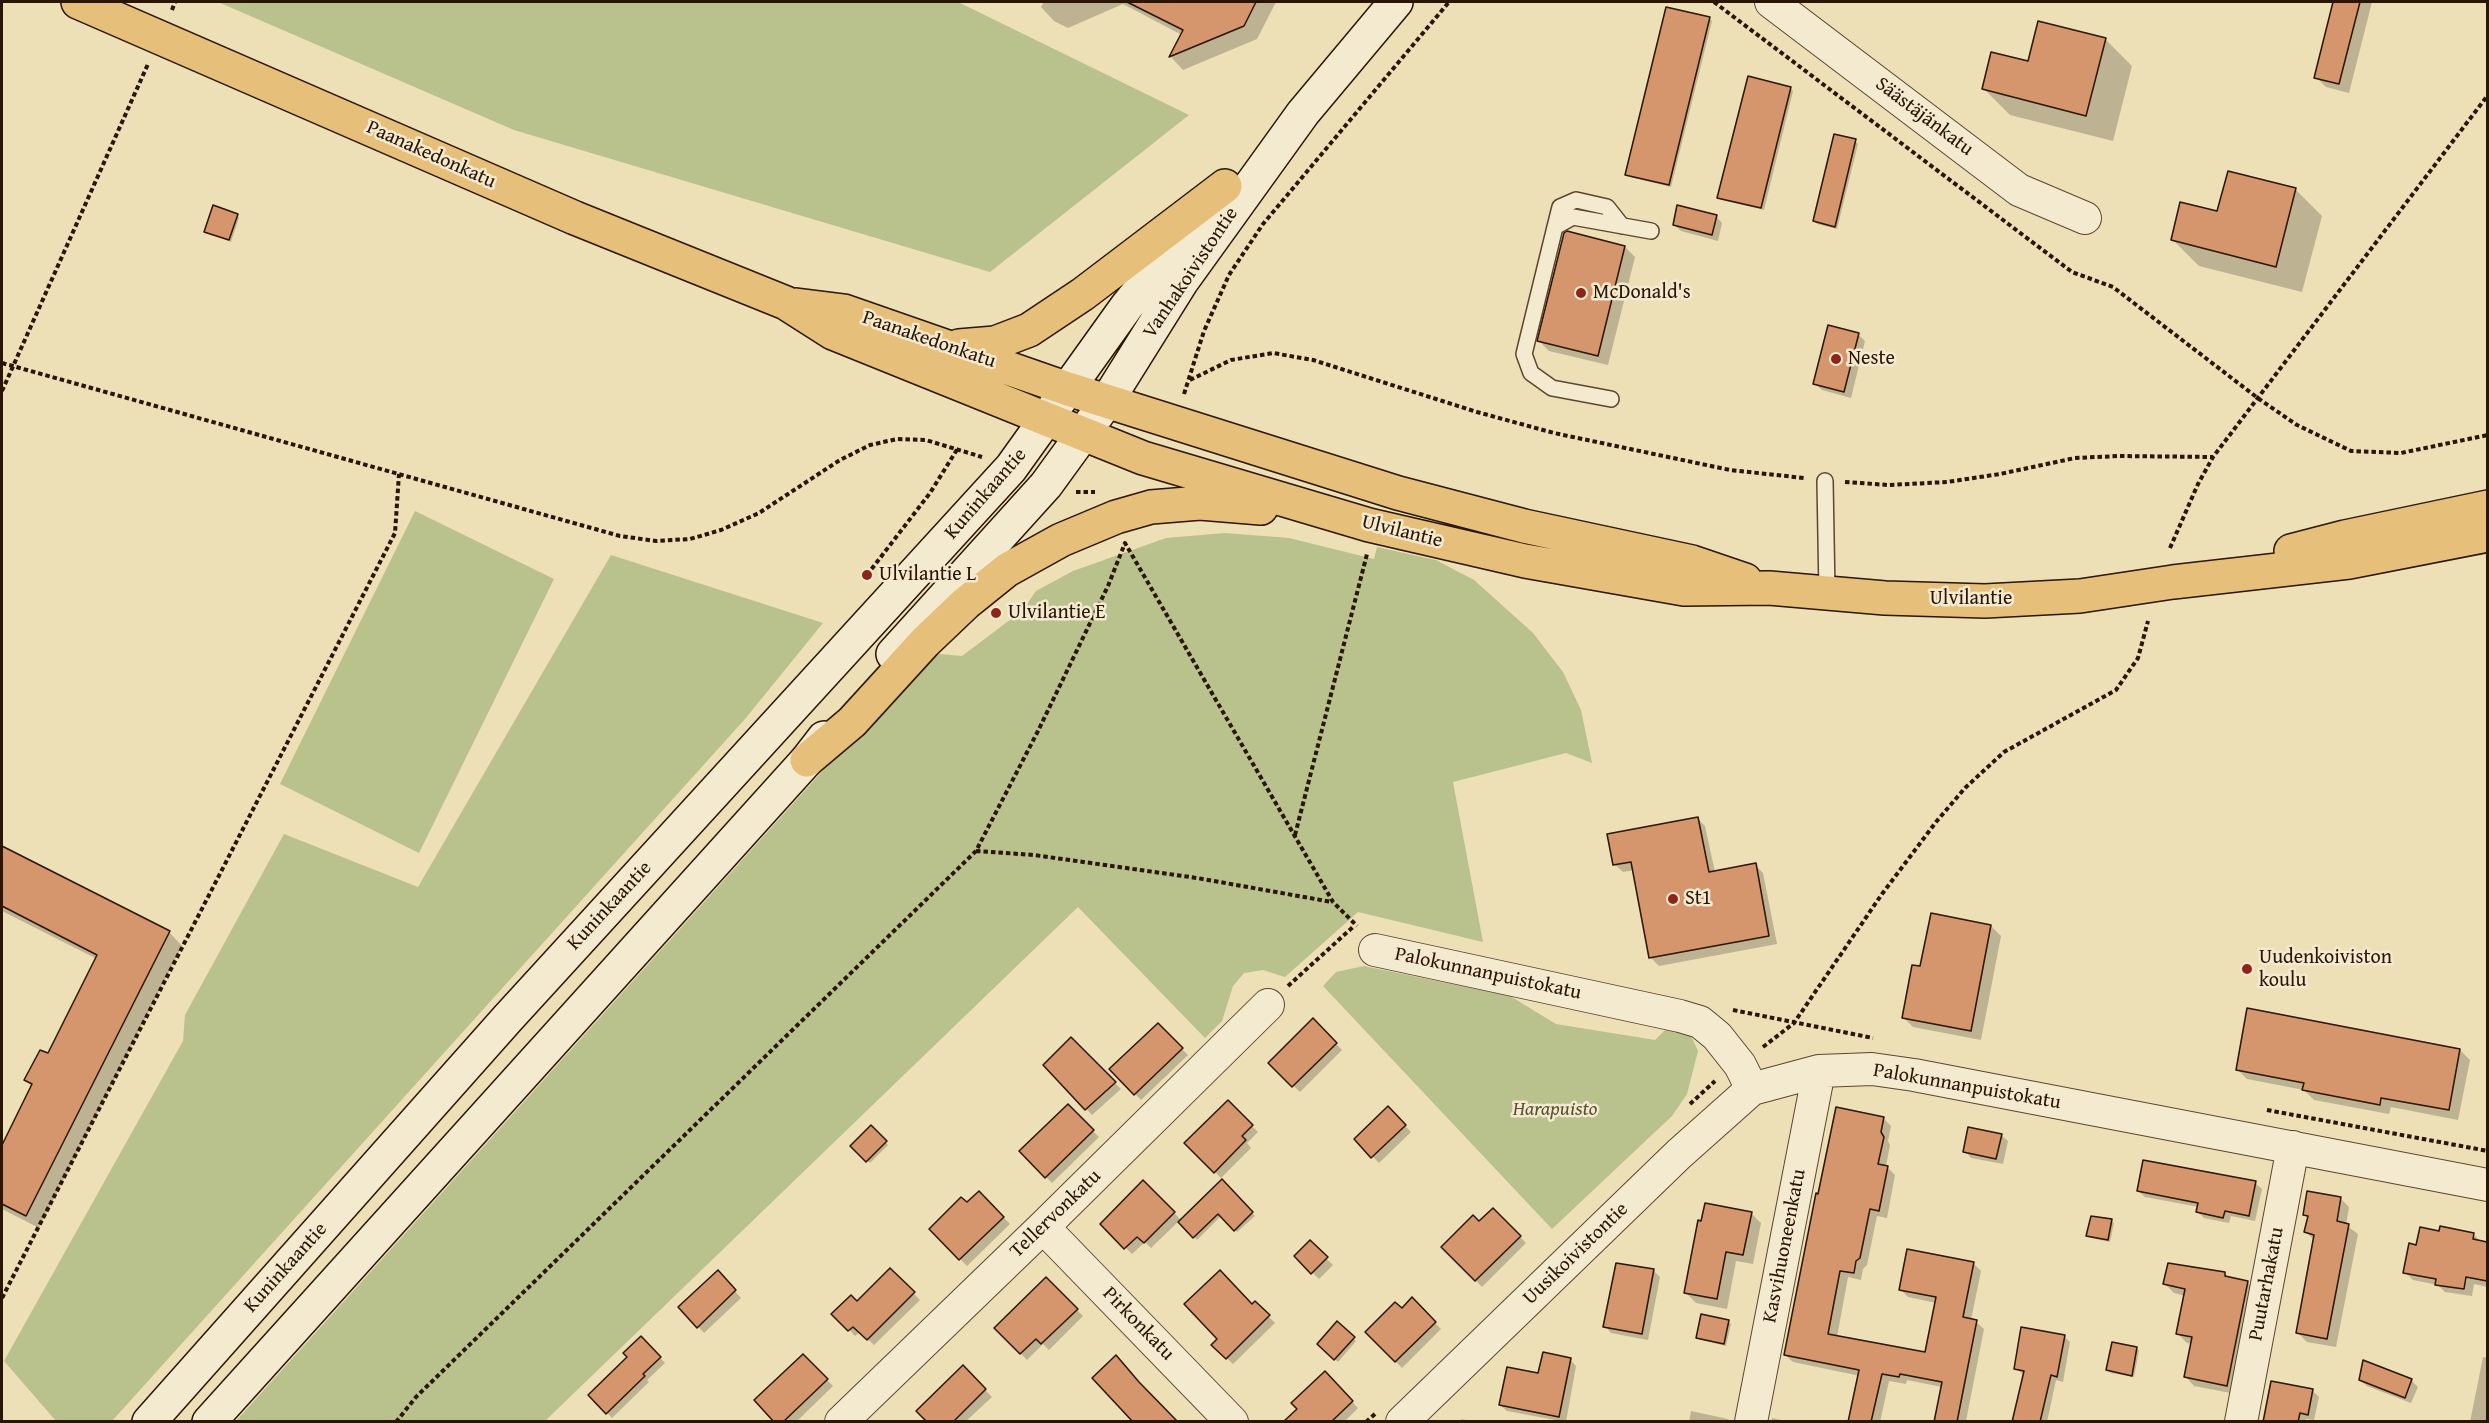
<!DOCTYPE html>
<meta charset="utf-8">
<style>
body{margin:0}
#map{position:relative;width:2489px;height:1423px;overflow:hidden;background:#eddfb6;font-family:"Gentium Book Plus",serif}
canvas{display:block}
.frame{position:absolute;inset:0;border:3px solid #2a1403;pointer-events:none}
</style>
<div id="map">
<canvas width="2489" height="1423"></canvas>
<div class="frame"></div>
</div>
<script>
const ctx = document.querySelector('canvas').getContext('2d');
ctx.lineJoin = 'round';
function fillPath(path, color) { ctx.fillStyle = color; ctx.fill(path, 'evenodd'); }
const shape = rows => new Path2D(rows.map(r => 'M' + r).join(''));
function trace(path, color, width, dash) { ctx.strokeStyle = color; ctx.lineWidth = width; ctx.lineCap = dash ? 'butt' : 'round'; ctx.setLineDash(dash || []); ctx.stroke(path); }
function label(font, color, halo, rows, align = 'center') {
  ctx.font = font + ' "Gentium Book Plus",serif'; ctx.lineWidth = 5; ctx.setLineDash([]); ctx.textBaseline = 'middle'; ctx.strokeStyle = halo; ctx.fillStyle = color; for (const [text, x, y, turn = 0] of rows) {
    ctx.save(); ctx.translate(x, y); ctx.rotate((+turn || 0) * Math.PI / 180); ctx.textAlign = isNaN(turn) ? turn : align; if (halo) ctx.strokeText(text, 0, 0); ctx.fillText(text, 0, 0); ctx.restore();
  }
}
const green = shape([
 [218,2,958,2,1189,115,990,272,514,130],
 [415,511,554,579,419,853,280,784],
 [1225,533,1289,538,1374,559,1377,547,1436,560,1474,580,1533,633,1563,672,1581,710,1592,763,1566,753,1453,782,1483,942,1358,912,1285,977,1263,970,1244,973,1233,986,1222,1021,1205,1038,1078,907,545,1421,235,1422,901,684,939,654,962,656,1023,610,1036,591,1073,571,1166,538],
 [611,555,823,623,745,719,112,1421,56,1421,4,1361,183,1041,185,1015,284,834,418,887],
 [1364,966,1510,996,1556,1024,1655,1040,1670,1025,1690,1034,1698,1051,1687,1094,1672,1116,1552,1229,1323,986,1336,972]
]);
const shadow = shape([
 [1042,2,1276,2,1257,39,1183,70,1171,57,1182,35,1123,4,1068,28,1054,21,1041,7,1044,2],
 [2335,2,2372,2,2349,93,2326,87,2316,77],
 [1709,19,1712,21,1671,187,1630,177,1627,174],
 [2105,39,2132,66,2113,141,2010,115,1984,89,2029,63],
 [1790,88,1793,91,1764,210,1722,200,1719,197],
 [1855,141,1858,144,1837,229,1817,224,1814,221],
 [2295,189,2322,216,2302,292,2199,266,2172,239,2218,213],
 [237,215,239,218,231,242,206,232],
 [1716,216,1722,223,1718,241,1681,231,1674,225],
 [1625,247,1635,257,1608,365,1549,351,1539,341],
 [1858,334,1865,341,1851,398,1822,390,1815,384],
 [1697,818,1705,826,1715,872,1755,865,1763,873,1777,944,1659,966,1651,958,1635,870,1623,872,1614,864],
 [2,848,169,932,182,946,39,1228,2,1209,2,1148,33,1086,26,1080,48,1056,97,959,2,911],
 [1991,926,2001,936,1981,1040,1913,1027,1903,1017,1921,968],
 [1313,1020,1342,1050,1300,1092,1270,1063],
 [1158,1025,1188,1055,1141,1100,1111,1069],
 [1071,1039,1121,1089,1092,1115,1045,1065],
 [2460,1050,2470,1060,2458,1120,2391,1107,2389,1114,2314,1100,2304,1090,2247,1079,2237,1069],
 [1228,1102,1258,1132,1247,1143,1251,1148,1221,1178,1186,1143],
 [1068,1107,1099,1137,1052,1183,1021,1151],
 [1388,1108,1411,1132,1379,1163,1356,1139],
 [1883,1118,1891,1126,1888,1141,1890,1145,1886,1166,1895,1175,1887,1218,1877,1216,1867,1265,1863,1269,1861,1280,1848,1277,1837,1337,1927,1354,1936,1303,1908,1297,1901,1290,1973,1263,1981,1271,1971,1320,1976,1322,1984,1329,1966,1421,1971,1422,1935,1422,1942,1387,1907,1380,1906,1384,1889,1381,1880,1422,1850,1422,1860,1376,1793,1362,1785,1355],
 [871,1127,888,1145,870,1163,852,1146],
 [2001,1135,2008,1141,2003,1164,1971,1158,1965,1151],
 [1222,1181,1255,1216,1237,1232,1221,1216,1197,1240,1179,1221,1151,1248,1145,1242,1132,1254,1102,1224,1143,1182,1181,1220],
 [2255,1183,2262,1189,2255,1221,2231,1216,2229,1223,2204,1218,2198,1212,2199,1207,2145,1197,2138,1191],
 [979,1193,1010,1224,967,1266,931,1229,967,1204],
 [2340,1198,2349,1207,2346,1225,2358,1234,2336,1347,2307,1342,2298,1333,2315,1241,2306,1232,2309,1219,2304,1214],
 [1493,1210,1526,1243,1482,1287,1443,1247,1479,1223],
 [1751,1213,1761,1223,1753,1264,1736,1261,1727,1309,1696,1303,1686,1293],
 [2112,1221,2114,1223,2110,1242,2091,1238,2088,1235],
 [2441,1233,2473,1234,2481,1242,2488,1243,2488,1287,2474,1284,2472,1296,2445,1292,2438,1285,2413,1280,2405,1272,2417,1246],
 [1310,1243,1333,1265,1319,1279,1296,1256],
 [890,1270,920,1300,874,1345,860,1332,855,1336,834,1314,857,1303],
 [1654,1271,1660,1277,1648,1340,1611,1333,1605,1326],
 [718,1272,741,1298,704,1333,680,1307],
 [2225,1274,2229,1278,2247,1282,2256,1291,2236,1394,2194,1386,2185,1376,2192,1344,2187,1343,2178,1334,2185,1296,2174,1293,2165,1284],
 [1046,1279,1083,1316,1049,1350,1043,1344,1027,1360,996,1328],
 [1412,1300,1441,1329,1402,1368,1367,1332,1402,1310],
 [1255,1303,1275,1323,1233,1364,1213,1345],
 [1728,1321,1731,1324,1726,1346,1701,1340,1698,1338],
 [1337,1323,1356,1341,1338,1362,1319,1344],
 [2064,1336,2070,1342,2063,1382,2056,1380,2047,1422,2017,1422,2024,1375,2015,1368],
 [641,1338,665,1363,647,1380,649,1382,612,1418,590,1395,629,1357],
 [2137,1348,2139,1351,2134,1377,2111,1373,2108,1370],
 [803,1356,833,1386,796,1422,777,1422],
 [2483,1357,2488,1358,2488,1422,2470,1422],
 [1570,1359,1576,1366,1566,1422,1507,1411,1500,1405,1539,1375],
 [963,1367,992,1397,965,1422,929,1422],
 [1325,1373,1358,1408,1344,1422,1291,1422],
 [2360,1380,2411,1380,2418,1387,2411,1403,2367,1386],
 [2312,1390,2319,1397,2314,1420,2306,1419,2306,1422,2265,1422],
 [1691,1411,1728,1419,1731,1422,1689,1422],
 [1772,1418,1790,1422,1771,1422],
 [1461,1419,1478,1422,1461,1422]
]);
const building = shape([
 [1127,2,1256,2,1244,26,1169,57,1183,30,1127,2],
 [2333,2,2360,2,2339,84,2314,78,2333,2],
 [1666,7,1710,17,1669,185,1625,175,1666,7],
 [2038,21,2106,38,2086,116,1982,89,1991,52,2028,61,2038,21],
 [1748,76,1791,87,1761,208,1717,198,1748,76],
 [1834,134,1856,139,1835,227,1813,221,1834,134],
 [2228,171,2296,188,2276,267,2171,240,2180,202,2217,211,2228,171],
 [213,205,238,214,229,240,204,232,213,205],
 [1677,205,1717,215,1712,235,1673,225,1677,205],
 [1567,231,1625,246,1598,356,1537,341,1564,233,1567,231],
 [1828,325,1859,333,1844,392,1813,384,1828,325],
 [1698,817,1709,872,1756,863,1769,936,1649,958,1631,862,1613,865,1607,834,1698,817],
 [2,846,170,931,26,1216,2,1204,2,1145,32,1084,24,1080,40,1050,48,1053,97,955,2,906,2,846],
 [1931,913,1991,925,1971,1031,1902,1018,1912,965,1920,966,1931,913],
 [2247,1008,2460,1049,2449,1110,2381,1098,2380,1105,2302,1090,2304,1083,2236,1070,2247,1008],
 [1313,1018,1337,1043,1292,1087,1268,1063,1313,1018],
 [1158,1023,1183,1048,1134,1095,1109,1069,1158,1023],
 [1071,1037,1116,1082,1085,1110,1043,1065,1071,1037],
 [1228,1100,1253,1125,1242,1136,1246,1140,1214,1173,1184,1143,1228,1100],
 [1068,1104,1094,1130,1045,1178,1019,1151,1068,1104],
 [1388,1106,1406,1125,1371,1158,1354,1139,1388,1106],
 [1836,1107,1884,1117,1881,1132,1884,1137,1878,1164,1888,1166,1879,1211,1870,1209,1860,1258,1856,1261,1854,1273,1840,1271,1828,1334,1925,1352,1936,1297,1899,1290,1907,1249,1974,1262,1963,1317,1977,1320,1957,1422,1934,1422,1942,1382,1900,1374,1899,1377,1882,1374,1871,1422,1848,1422,1859,1370,1784,1355,1816,1193,1818,1194,1836,1107],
 [871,1125,887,1141,866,1162,850,1146,871,1125],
 [1968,1127,2002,1134,1996,1159,1963,1152,1968,1127],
 [2143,1160,2256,1181,2249,1216,2225,1211,2223,1218,2196,1212,2198,1203,2137,1191,2143,1160],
 [1222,1179,1253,1212,1234,1231,1218,1214,1193,1238,1178,1222,1222,1179],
 [1143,1180,1175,1212,1144,1243,1137,1237,1124,1249,1100,1224,1143,1180],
 [979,1191,1004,1217,959,1260,929,1229,961,1197,967,1202,979,1191],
 [2307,1191,2341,1197,2337,1221,2349,1224,2327,1339,2296,1333,2314,1235,2304,1232,2308,1216,2303,1215,2307,1191],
 [1705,1203,1752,1212,1743,1255,1726,1252,1717,1299,1684,1293,1698,1220,1701,1221,1705,1203],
 [1493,1208,1521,1236,1475,1281,1441,1247,1473,1215,1479,1221,1493,1208],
 [2091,1216,2112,1219,2108,1240,2086,1236,2091,1216],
 [2440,1226,2474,1233,2473,1239,2487,1242,2487,1281,2466,1277,2464,1289,2435,1285,2436,1279,2403,1273,2409,1243,2416,1245,2420,1227,2439,1231,2440,1226],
 [1310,1240,1328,1257,1311,1274,1294,1256,1310,1240],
 [1616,1263,1654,1269,1642,1334,1603,1327,1616,1263],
 [2168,1263,2225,1272,2225,1276,2248,1281,2227,1386,2184,1377,2192,1337,2176,1334,2185,1289,2163,1284,2168,1263],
 [890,1268,915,1292,867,1340,853,1327,848,1331,831,1314,851,1295,857,1301,890,1268],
 [718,1270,736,1290,697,1328,678,1307,718,1270],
 [1220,1270,1252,1304,1255,1301,1270,1315,1226,1359,1211,1345,1217,1339,1184,1304,1220,1270],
 [1046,1277,1078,1309,1041,1344,1036,1339,1020,1354,994,1328,1046,1277],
 [1412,1297,1436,1322,1395,1362,1365,1332,1395,1302,1402,1308,1412,1297],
 [1701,1314,1729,1320,1724,1344,1696,1338,1701,1314],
 [1337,1321,1355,1337,1334,1360,1317,1344,1337,1321],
 [2021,1327,2065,1335,2057,1377,2051,1375,2040,1422,2012,1422,2024,1371,2014,1369,2021,1327],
 [641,1336,661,1357,643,1374,645,1376,606,1414,588,1395,627,1357,623,1353,641,1336],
 [2112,1342,2137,1347,2132,1376,2106,1370,2112,1342],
 [1543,1352,1571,1358,1559,1417,1499,1405,1507,1367,1538,1373,1543,1352],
 [803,1354,828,1379,783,1422,774,1422,754,1400,803,1354],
 [1116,1355,1139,1382,1178,1422,1133,1422,1092,1378,1116,1355],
 [2363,1360,2412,1379,2405,1398,2359,1380,2363,1360],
 [963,1365,986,1389,953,1422,927,1422,916,1411,963,1365],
 [1325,1371,1353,1401,1331,1422,1283,1422,1297,1409,1291,1403,1325,1371],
 [2271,1381,2313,1389,2308,1415,2300,1413,2298,1422,2263,1422,2271,1381]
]);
const path = shape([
 [1714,2,2072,272,2113,287,2259,399,2297,425,2351,451,2401,453,2488,435],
 [172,10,175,2],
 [2,363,620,536,656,541,690,539,721,530,759,513,840,460,870,445,897,439,926,440,982,457],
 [1190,380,1231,360,1273,353,1313,360,1477,412,1554,433,1730,470,1804,478],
 [2,391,148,64],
 [1184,394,1204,331,1229,275,1263,224,1449,2],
 [1845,482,1888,485,1947,482,2000,474,2075,458,2119,456,2213,457],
 [1076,492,1095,492],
 [2170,548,2198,484,2213,457,2488,95],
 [867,575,930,493,958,448],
 [1295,835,1367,554],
 [976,851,1034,855,1197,878,1332,902],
 [1288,986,1354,926],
 [1733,1010,1873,1038],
 [1763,1047,1794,1023,1882,894,1936,822,1965,788,2004,752,2116,690,2138,658,2148,621],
 [1690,1104,1715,1081],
 [2267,1110,2488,1151],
 [2,1298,395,533,399,474],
 [396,1422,416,1397,976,851,1038,731,1108,586,1125,543,1333,902,1357,926],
 [1366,1422,1375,1414]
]);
const service = shape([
 [1555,227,1560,207,1576,200,1607,207,1622,226],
 [1611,399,1552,388,1531,373,1524,354,1555,227,1573,217,1651,231],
 [1825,481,1827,593]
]);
const minor = shape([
 [1771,2,2019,190,2085,218],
 [1375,950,1680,1016,1700,1022,1717,1036,1740,1065,1752,1089,1819,1071,1872,1069,1914,1075,2488,1185],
 [1043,1227,1232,1422],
 [841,1422,1043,1227,1268,1005],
 [1402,1422,1679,1154,1752,1089],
 [1751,1422,1819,1071],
 [2241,1422,2293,1147]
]);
const secondary = shape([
 [893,654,1046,485,1107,401,1182,281,1303,113,1396,2],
 [149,1422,508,1018,1011,468,1127,306,1207,207],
 [209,1422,807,760,824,738]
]);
const primary = shape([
 [78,2,575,218,786,303,833,333,1143,458,1369,525,1525,561,1684,589,1769,588,1885,598,1985,601,2080,596,2173,582,2349,562,2488,535],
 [796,305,844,311,1068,389,1398,493,1524,526,1692,562,1745,580],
 [959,346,995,343,1029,330,1083,294,1225,186],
 [2291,551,2345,537,2488,507],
 [807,760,852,722,925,642,966,603,1007,570,1061,540,1116,517,1151,507,1200,503,1261,508]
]);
const markers = [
 [1581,293,6,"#8f2418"],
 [1836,359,6,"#8f2418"],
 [867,575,6,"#8f2418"],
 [996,613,6,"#8f2418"],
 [1673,899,6,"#8f2418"],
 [2247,969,6,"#8f2418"]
];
const streetNames = [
 ["Säästäjänkatu",1924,117,37],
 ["Paanakedonkatu",431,155,24],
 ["Vanhakoivistontie",1191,273,-56],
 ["Paanakedonkatu",929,340,19],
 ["Kuninkaantie",986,494,-49],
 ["Ulvilantie",1402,532,14],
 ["Ulvilantie",1971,599],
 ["Kuninkaantie",610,906,-47],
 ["Palokunnanpuistokatu",1488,974,12],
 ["Palokunnanpuistokatu",1967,1087,10],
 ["Tellervonkatu",1056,1214,-44],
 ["Kasvihuoneenkatu",1785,1246,-79],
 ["Uusikoivistontie",1576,1254,-44],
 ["Kuninkaantie",286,1268,-48],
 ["Puutarhakatu",2267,1284,-79],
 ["Pirkonkatu",1138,1324,46]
];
const poiNames = [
 ["McDonald's",1593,293],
 ["Neste",1848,359],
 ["Ulvilantie L",879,575],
 ["Ulvilantie E",1008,613],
 ["St1",1685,899],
 ["Uudenkoiviston",2259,958],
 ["koulu",2259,981]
];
const parkNames = [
 ["Harapuisto",1555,1110]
];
fillPath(green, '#b9c18d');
fillPath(shadow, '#0003');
fillPath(building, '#d5966d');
trace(building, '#2a1403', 1.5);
trace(service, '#5b4730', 18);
trace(minor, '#5b4730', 34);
trace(secondary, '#2a1403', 36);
trace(primary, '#2a1403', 36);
trace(path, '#2a1403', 4, [4.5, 3]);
trace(service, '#f3ead0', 15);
trace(minor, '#f3ead0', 32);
trace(secondary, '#f3ead0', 33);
trace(primary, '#e6c07b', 33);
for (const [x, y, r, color] of markers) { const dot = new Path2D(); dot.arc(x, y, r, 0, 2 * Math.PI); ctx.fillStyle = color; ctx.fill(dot); trace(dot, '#f3ead0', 2); }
label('20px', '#2a1403', '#f3ead0', streetNames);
label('20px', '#2a1403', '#f3ead0', poiNames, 'left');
label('italic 20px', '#5c5133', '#f3ead0', parkNames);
</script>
